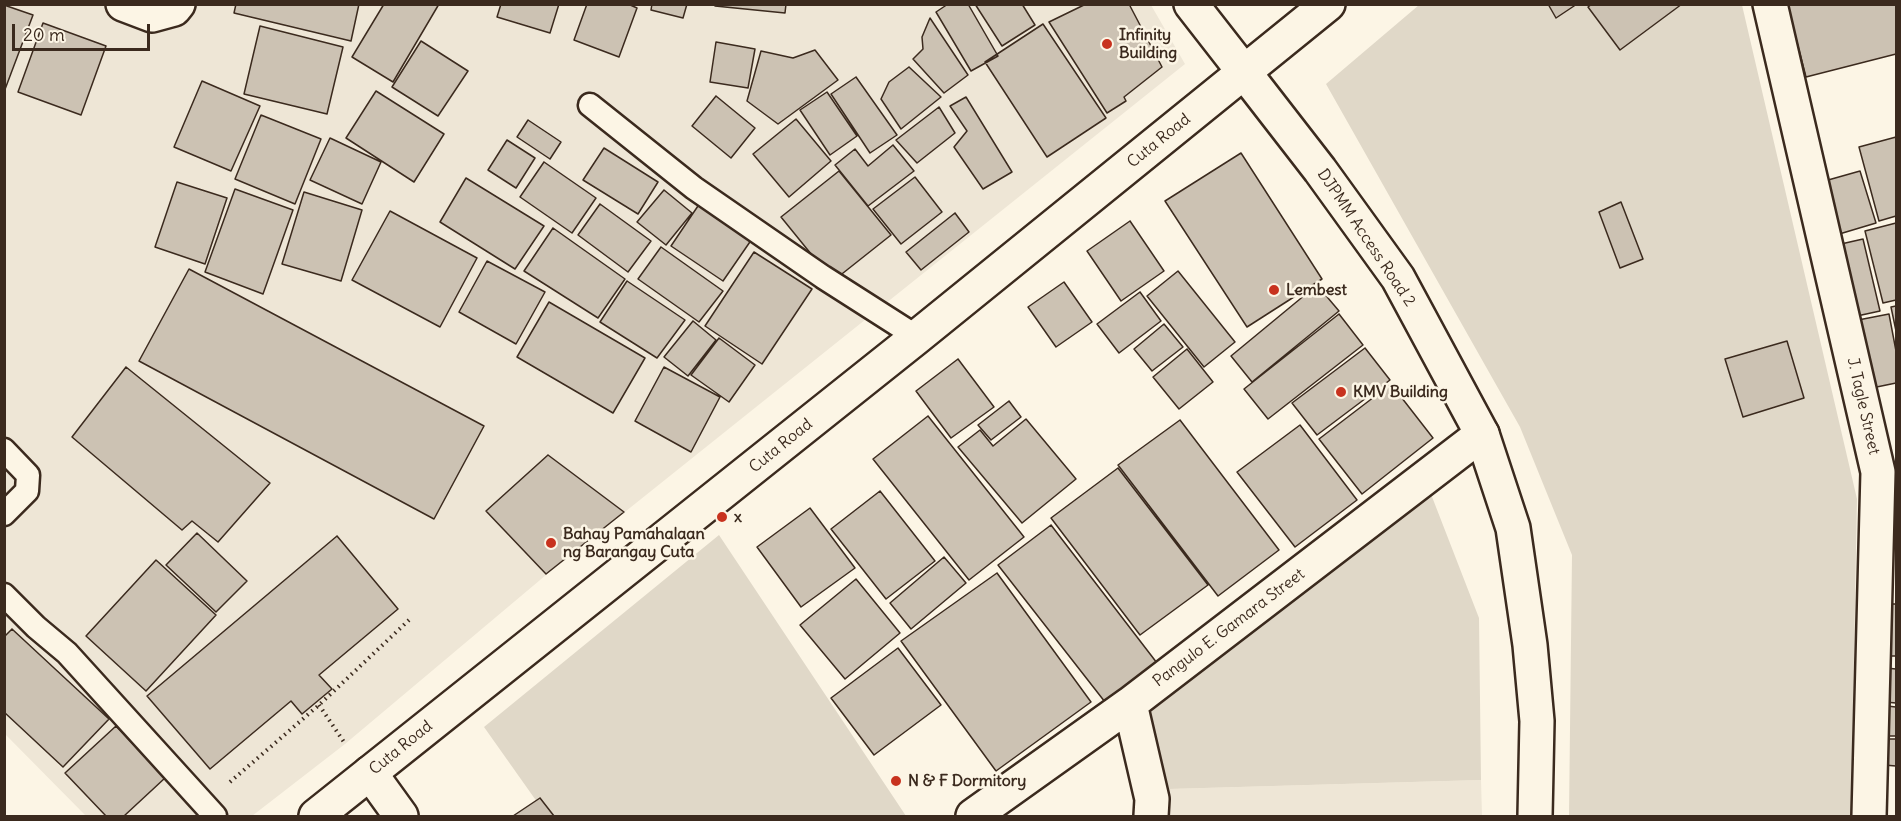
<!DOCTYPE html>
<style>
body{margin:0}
#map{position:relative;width:1901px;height:821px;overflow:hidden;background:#fcf5e5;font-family:Delius,sans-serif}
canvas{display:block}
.frame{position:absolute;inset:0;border:6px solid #3b2a1e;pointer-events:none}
.scale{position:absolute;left:12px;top:24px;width:138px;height:27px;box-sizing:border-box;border:3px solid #3b2a1e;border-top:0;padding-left:8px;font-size:18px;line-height:21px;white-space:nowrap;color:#3b2a1e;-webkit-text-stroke:4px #fcf5e5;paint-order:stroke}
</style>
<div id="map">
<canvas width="1901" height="821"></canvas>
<div class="frame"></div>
<div class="scale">20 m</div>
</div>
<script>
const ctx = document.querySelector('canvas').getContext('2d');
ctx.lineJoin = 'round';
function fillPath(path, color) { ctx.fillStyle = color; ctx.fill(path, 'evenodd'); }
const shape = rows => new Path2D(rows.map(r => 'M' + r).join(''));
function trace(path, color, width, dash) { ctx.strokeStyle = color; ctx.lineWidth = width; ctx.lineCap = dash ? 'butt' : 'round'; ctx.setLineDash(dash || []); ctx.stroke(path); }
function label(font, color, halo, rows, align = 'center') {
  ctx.font = font + ' Delius,sans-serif'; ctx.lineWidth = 5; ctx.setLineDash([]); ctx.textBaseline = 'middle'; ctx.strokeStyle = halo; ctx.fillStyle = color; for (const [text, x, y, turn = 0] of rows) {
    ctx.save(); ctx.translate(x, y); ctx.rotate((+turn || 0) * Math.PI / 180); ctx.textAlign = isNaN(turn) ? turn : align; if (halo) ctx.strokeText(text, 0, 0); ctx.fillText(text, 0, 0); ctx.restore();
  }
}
const built = shape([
 [4,5,1151,5,1185,64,546,575,345,744,252,816,86,816,5,734],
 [1481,780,1482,816,1169,816,1169,789]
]);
const green = shape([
 [1419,5,1742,5,1857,499,1851,816,1569,816,1572,555,1520,427,1326,84],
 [1429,489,1479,618,1481,780,1169,789,1145,703],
 [719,535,906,816,547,816,484,727]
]);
const building = shape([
 [236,4,359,4,351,41,234,13,236,4],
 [384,4,439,4,393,82,352,57,384,4],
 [501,4,559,4,550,33,497,17,501,4],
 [587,4,628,4,637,8,619,57,574,40,587,4],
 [652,4,687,4,683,18,651,10,652,4],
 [716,4,786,4,785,13,715,6,716,4],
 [948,4,968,4,998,56,971,71,936,12,948,4],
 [975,4,1022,4,1035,25,1002,46,975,4],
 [1086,4,1129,4,1162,67,1124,97,1126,101,1107,113,1049,22,1086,4],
 [1548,4,1577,4,1556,18,1548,4],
 [1592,4,1682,4,1620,50,1588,7,1592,4],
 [1787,4,1896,4,1896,54,1806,77,1787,4],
 [4,5,33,15,4,92,4,5],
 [930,18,968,75,944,93,913,59,923,49,922,37,930,18],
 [43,23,106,46,81,115,18,92,43,23],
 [1043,24,1106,118,1047,157,985,62,1043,24],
 [260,26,343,47,327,114,244,94,260,26],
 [421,41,468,71,438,116,392,87,421,41],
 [716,42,755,49,748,88,710,82,716,42],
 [815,50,838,80,778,124,747,101,761,51,793,58,815,50],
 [909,67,941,97,901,129,881,99,889,82,909,67],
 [856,77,897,135,870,153,831,94,856,77],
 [202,81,260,106,231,171,174,147,202,81],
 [376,91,444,134,414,182,346,138,376,91],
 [827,92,857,136,830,155,800,110,827,92],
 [716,96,755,128,731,158,692,126,716,96],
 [966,97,1012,172,983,189,954,147,967,131,950,106,966,97],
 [939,107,955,133,917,163,896,140,939,107],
 [261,115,321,139,295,204,235,179,261,115],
 [796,119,831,161,789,197,753,154,796,119],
 [528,120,561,142,550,159,517,137,528,120],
 [1896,137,1896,216,1879,221,1859,147,1896,137],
 [330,138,381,162,362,204,310,180,330,138],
 [507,140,535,158,516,188,488,170,507,140],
 [893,145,914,171,868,206,835,165,855,149,868,166,893,145],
 [604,148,658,182,638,214,583,180,604,148],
 [1241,153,1322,279,1247,327,1165,201,1241,153],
 [544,162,596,198,572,233,520,197,544,162],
 [839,171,891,235,833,281,781,217,839,171],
 [1860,171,1876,223,1836,235,1821,182,1860,171],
 [915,177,942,212,901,244,873,209,915,177],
 [466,178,544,226,515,269,440,222,466,178],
 [177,182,227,198,205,264,155,247,177,182],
 [235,189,293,210,263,294,205,272,235,189],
 [664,190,692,213,666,245,637,222,664,190],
 [304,192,362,210,341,281,282,264,304,192],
 [702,200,754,236,723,281,671,246,702,200],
 [1621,202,1643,259,1620,268,1599,212,1621,202],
 [600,204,651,241,628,272,578,235,600,204],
 [390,211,477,258,440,327,352,280,390,211],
 [955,213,969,232,921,270,906,252,955,213],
 [1130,221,1164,271,1121,301,1087,251,1130,221],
 [1896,223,1896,300,1883,303,1865,231,1896,223],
 [553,228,625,279,598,318,524,271,553,228],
 [1863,239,1880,311,1857,316,1841,244,1863,239],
 [661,247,723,291,699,322,638,279,661,247],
 [754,252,812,289,762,364,705,326,754,252],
 [487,261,545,292,516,344,459,312,487,261],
 [189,269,484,426,434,519,139,361,189,269],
 [1178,271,1235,342,1204,367,1147,296,1178,271],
 [627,281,685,320,657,358,600,322,627,281],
 [1064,282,1092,322,1056,347,1028,307,1064,282],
 [1317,285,1339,311,1252,382,1231,356,1317,285],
 [1140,292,1161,321,1119,353,1097,324,1140,292],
 [549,302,645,358,613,413,517,357,549,302],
 [1896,306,1896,331,1891,307,1896,306],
 [1339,314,1363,345,1268,419,1244,389,1339,314],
 [1889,314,1896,351,1896,383,1867,389,1853,321,1889,314],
 [693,321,716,340,688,376,664,357,693,321],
 [1164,324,1183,347,1152,371,1134,349,1164,324],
 [719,338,755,365,729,402,691,375,719,338],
 [1787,341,1804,398,1743,417,1725,359,1787,341],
 [1365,348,1390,380,1317,435,1292,403,1365,348],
 [1187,349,1213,382,1179,409,1153,377,1187,349],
 [958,359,994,407,951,438,916,391,958,359],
 [126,367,270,483,218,542,192,521,182,530,72,437,126,367],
 [664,367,720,397,691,452,635,421,664,367],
 [1391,384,1433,438,1362,494,1319,439,1391,384],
 [1009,401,1021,417,991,440,978,425,1009,401],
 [928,416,1024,537,969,580,873,459,928,416],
 [1026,419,1076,479,1022,523,958,447,980,430,993,446,1026,419],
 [1180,420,1279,550,1218,596,1118,465,1180,420],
 [1300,425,1357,500,1295,547,1237,472,1300,425],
 [548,455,624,512,546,574,486,511,548,455],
 [1118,468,1208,585,1140,635,1051,518,1118,468],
 [880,491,935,561,886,599,831,529,880,491],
 [810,508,855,568,801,607,757,547,810,508],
 [1051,525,1157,663,1105,702,998,565,1051,525],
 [197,533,247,581,216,612,166,565,197,533],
 [337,536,398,609,319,675,332,689,302,714,291,701,210,769,147,696,337,536],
 [944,557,966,583,911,629,890,603,944,557],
 [156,560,216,615,146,691,86,636,156,560],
 [997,573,1091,702,996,771,901,641,997,573],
 [856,579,900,633,845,679,800,625,856,579],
 [1889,604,1896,604,1896,656,1888,656,1889,604],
 [12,629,109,719,63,767,4,712,4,637,12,629],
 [898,648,941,705,874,755,831,698,898,648],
 [1886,668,1896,669,1896,703,1885,702,1886,668],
 [1887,706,1896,707,1896,736,1886,736,1887,706],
 [116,726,165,778,124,816,106,816,65,773,116,726],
 [1885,739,1896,739,1896,766,1884,765,1885,739],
 [540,798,554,816,513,816,540,798]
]);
const path = shape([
 [319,705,344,742],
 [230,782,319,705,409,620]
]);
const lane = shape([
 [590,105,694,188,823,277,917,337],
 [4,450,28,475,27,491,4,514],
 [4,595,36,627,67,653,215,816]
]);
const street = shape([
 [123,4,152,15,174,9,178,4],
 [1191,4,1244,72],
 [1770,4,1878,472,1869,816],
 [1130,704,1152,799,1151,816],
 [370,773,401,816],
 [973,816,1130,704,1482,434]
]);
const secondary = shape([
 [1244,72,1320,170,1398,278,1482,434,1513,528,1530,645,1537,721,1535,816],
 [316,816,917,337,1328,4]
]);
const markers = [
 [1107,44,6,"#c8321e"],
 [1274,290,6,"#c8321e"],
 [1341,392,6,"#c8321e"],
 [722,517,6,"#c8321e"],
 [551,543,6,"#c8321e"],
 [896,781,6,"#c8321e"]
];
const poiNames = [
 ["Infinity",1119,35],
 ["Building",1119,53],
 ["Lembest",1286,290],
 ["KMV Building",1353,392],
 ["x",734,517],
 ["Bahay Pamahalaan",563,534],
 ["ng Barangay Cuta",563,552],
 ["N & F Dormitory",908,781]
];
const streetNames = [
 ["Cuta Road",1159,141,-39],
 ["DJPMM Access Road 2",1366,238,56],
 ["J. Tagle Street",1863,406,77],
 ["Cuta Road",781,446,-39],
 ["Pangulo E. Gamara Street",1229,628,-37],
 ["Cuta Road",401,748,-39]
];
fillPath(built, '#eee6d6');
fillPath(green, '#e0d8c8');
fillPath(building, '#ccc2b3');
trace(building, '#3b2a1e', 1.5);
trace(lane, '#3b2a1e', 27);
trace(street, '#3b2a1e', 38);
trace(secondary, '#3b2a1e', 38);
trace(path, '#3b2a1e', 4, [1.5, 4.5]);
trace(lane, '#fcf5e5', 22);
trace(street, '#fcf5e5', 33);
trace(secondary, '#fcf5e5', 33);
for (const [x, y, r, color] of markers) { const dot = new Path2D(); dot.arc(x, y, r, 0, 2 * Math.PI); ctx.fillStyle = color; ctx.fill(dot); trace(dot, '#fcf5e5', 2); }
label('bold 16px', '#3b2a1e', '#fcf5e5', poiNames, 'left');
label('16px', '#3b2a1e', '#fcf5e5', streetNames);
</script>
